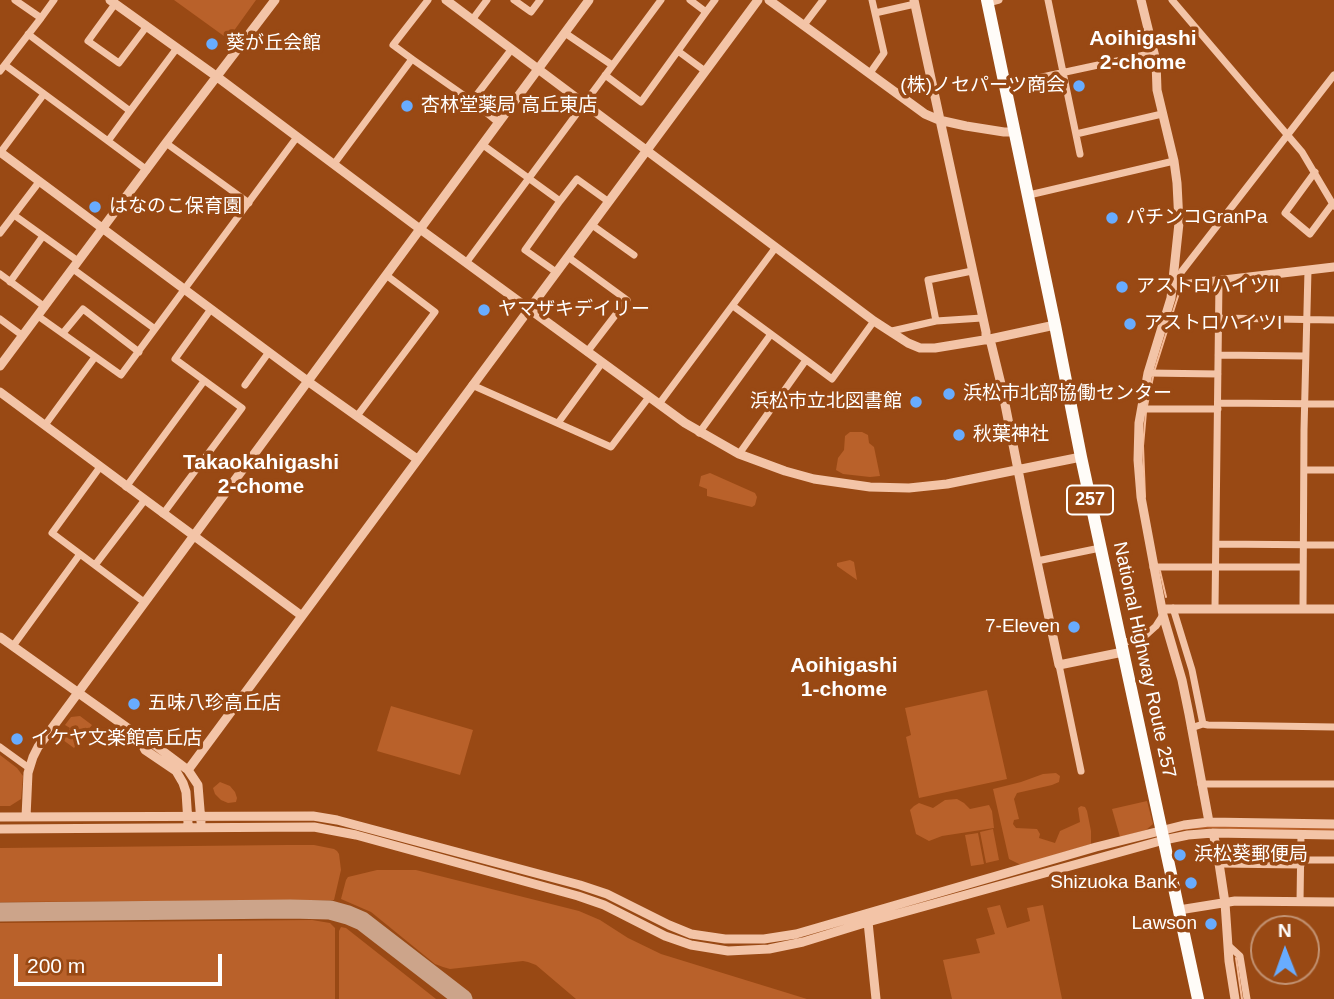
<!DOCTYPE html>
<meta charset="utf-8">
<style>
body{margin:0}
#map{position:relative;width:1334px;height:999px;overflow:hidden;background:#994914;font-family:Helvetica,sans-serif}
canvas{display:block}
.north{position:absolute;left:1250px;top:915px;width:70px;height:70px;box-sizing:border-box;background:#994914;border:2px solid #c29272;border-radius:50%;rotate:359deg;font-size:19px;font-weight:700;line-height:28px;text-align:center;color:#fff}
.north::after{content:'';display:block;margin:auto;width:24px;height:32px;background:#68acff;clip-path:polygon(50% 0,100% 100%,50% 72%,0 100%)}
.scale{position:absolute;left:14px;top:954px;width:208px;height:32px;box-sizing:border-box;border:4px solid #fff;border-top:0;padding-left:9px;font-size:21px;line-height:24px;white-space:nowrap;color:#fff;-webkit-text-stroke:5px #994914;paint-order:stroke}
</style>
<div id="map">
<canvas width="1334" height="999"></canvas>
<div class="north">N</div>
<div class="scale">200 m</div>
</div>
<script>
const ctx = document.querySelector('canvas').getContext('2d');
ctx.lineJoin = 'round';
function fillPath(path, color) { ctx.fillStyle = color; ctx.fill(path, 'evenodd'); }
const shape = rows => new Path2D(rows.map(r => 'M' + r).join(''));
function trace(path, color, width, dash) { ctx.strokeStyle = color; ctx.lineWidth = width; ctx.lineCap = dash ? 'butt' : 'round'; ctx.setLineDash(dash || []); ctx.stroke(path); }
function label(font, color, halo, rows, align = 'center') {
  ctx.font = font + ' Helvetica,"Noto Sans JP",sans-serif'; ctx.lineWidth = 7; ctx.setLineDash([]); ctx.textBaseline = 'middle'; ctx.strokeStyle = halo; ctx.fillStyle = color; for (const [text, x, y, turn = 0] of rows) {
    ctx.save(); ctx.translate(x, y); ctx.rotate((+turn || 0) * Math.PI / 180); ctx.textAlign = isNaN(turn) ? turn : align; if (halo) ctx.strokeText(text, 0, 0); ctx.fillText(text, 0, 0); ctx.restore();
  }
}
const green = shape([
 [174,0,256,0,228,39],
 [850,432,862,432,868,435,869,443,874,447,880,476,870,477,843,474,836,470,838,458,844,450,845,436],
 [710,473,755,493,757,497,755,505,752,507,707,496,707,489,699,486,701,476],
 [850,560,854,562,857,580,837,566,837,563],
 [987,690,1007,779,919,798,906,737,911,735,905,708],
 [391,706,473,730,460,775,377,751],
 [80,716,92,725,74,748,63,740,70,728,65,725,71,717],
 [0,755,17,768,23,776,21,799,10,806,0,806],
 [1056,773,1060,776,1059,782,1052,785,1017,793,1014,799,1019,819,1014,820,1013,824,1016,828,1037,829,1040,834,1039,838,1055,843,1060,831,1080,822,1078,808,1081,806,1085,807,1087,811,1091,831,1091,844,1021,865,1009,859,993,789,1021,782,1043,774],
 [220,782,230,786,235,792,237,798,236,802,228,803,221,800,215,794,213,788],
 [957,799,964,803,970,809,989,805,992,811,994,828,942,836,929,841,916,834,910,810,914,806,919,803,933,808,945,800],
 [1147,801,1153,824,1146,830,1120,837,1112,809],
 [1210,825,1334,827,1334,832,1239,830,1220,828,1193,829,1178,831,1178,829],
 [993,829,999,860,986,863,980,832],
 [978,833,984,864,971,866,965,835],
 [286,845,314,845,334,849,337,851,339,854,341,870,334,900,0,902,0,848],
 [377,870,416,870,579,911,600,920,628,938,661,954,807,999,576,999,536,965,528,962,523,961,450,969,443,967,435,964,371,912,341,899,346,880,348,877],
 [1000,905,1007,928,1030,921,1027,908,1043,905,1062,999,952,999,943,960,980,953,976,939,995,934,987,908],
 [312,920,330,923,335,928,335,999,0,999,0,923],
 [341,927,346,928,436,999,339,999,339,931]
]);
const stream = shape([
 [1154,372,1179,293],
 [1147,406,1153,377],
 [1145,497,1143,446,1146,412],
 [1160,571,1166,597],
 [1236,958,1242,999]
]);
const taxiway = shape([
 [0,912,290,909,330,910,348,915,362,921,463,999]
]);
const minor = shape([
 [514,0,531,12,540,0],
 [690,0,706,12,715,0],
 [1048,0,1080,154],
 [1172,0,1302,152,1334,206],
 [988,3,999,0],
 [115,4,88,41,119,63,147,26],
 [875,13,915,4],
 [41,18,54,0],
 [472,20,487,0],
 [804,25,823,0],
 [565,33,612,65],
 [28,34,130,111,177,48],
 [678,51,705,71],
 [412,59,472,101,499,123],
 [5,65,108,141,130,111],
 [0,71,41,18,15,0],
 [870,73,884,53,872,0],
 [605,75,641,102,706,12],
 [1005,85,1154,53],
 [472,101,511,50],
 [1076,134,1162,114],
 [108,141,147,170],
 [166,143,249,203],
 [483,145,560,201,577,179,609,202],
 [0,153,44,94],
 [334,164,412,59,393,45,428,0],
 [1315,172,1285,213,1310,234,1333,203],
 [1029,195,1174,161],
 [14,215,78,261],
 [592,225,634,255],
 [0,233,39,182],
 [568,257,627,300,587,352],
 [466,263,661,0],
 [73,269,155,329],
 [556,272,525,250,560,201],
 [0,274,45,307],
 [10,282,43,236],
 [1173,286,1182,271,1334,75],
 [733,306,832,379,874,321],
 [38,316,121,375,297,137],
 [1219,318,1334,320],
 [0,319,23,336],
 [936,321,982,318],
 [892,331,936,321,928,280,972,271],
 [63,333,83,309,139,352],
 [1218,355,1305,356],
 [1148,373,1218,374],
 [245,385,269,352],
 [472,385,611,447,649,397],
 [1218,403,1334,404],
 [659,404,776,247],
 [1142,409,1218,409],
 [357,416,435,312,386,275],
 [558,423,602,363],
 [45,425,95,357],
 [699,433,771,334],
 [739,454,806,360],
 [100,467,52,533,144,602],
 [1304,470,1334,470],
 [126,487,204,381],
 [163,514,242,408,175,359,211,309],
 [1216,544,1334,545],
 [1037,561,1100,548],
 [95,565,144,501],
 [1153,567,1303,567],
 [1173,608,1192,670,1203,724,1191,728],
 [1215,608,1219,281],
 [1303,608,1304,430,1308,270],
 [1121,643,1134,640,1146,635,1156,626,1163,615],
 [13,646,80,554],
 [1059,665,1081,771],
 [1203,724,1208,725,1334,727],
 [0,747,29,768],
 [1201,784,1334,784],
 [1301,860,1334,860],
 [1219,864,1301,865],
 [1300,902,1301,835],
 [1228,945,1240,956,1247,999]
]);
const tertiary = shape([
 [110,0,216,76,420,229,685,423,739,454,785,471,814,479,870,487,909,488,947,484,1081,457],
 [446,0,874,321,908,343,920,348,935,348,990,339,1055,325],
 [769,0,925,114,939,120,966,126,1004,132,1015,132],
 [914,0,986,332,986,340],
 [1141,0,1156,61,1157,90,1174,161,1177,183,1179,223,1171,298,1148,373,1139,423,1138,460,1141,497,1163,615,1182,680,1189,714,1209,822],
 [0,152,313,385,417,459],
 [1173,286,1334,267],
 [990,339,1001,384,1026,510,1059,665,1123,652],
 [0,366,166,143,275,0],
 [0,392,302,616],
 [1162,609,1334,609],
 [0,637,136,734,148,740,188,770,198,785,201,822],
 [137,735,145,750,176,771,183,783,186,792,188,823],
 [188,770,758,0],
 [0,817,313,816,337,820,580,885,607,894,669,925,691,934,725,939,764,939,796,934,1096,847,1184,825,1209,822,1334,824],
 [26,817,28,773,33,757,38,747,589,0],
 [0,829,314,827,356,835,578,896,604,905,665,936,691,945,728,951,769,949,803,942,868,922,1164,840,1188,835,1213,833,1334,835],
 [1213,833,1217,850,1225,903,1229,961,1235,999],
 [1179,910,1235,901,1334,902],
 [866,918,868,922,876,999]
]);
const trunk = shape([
 [987,0,1055,325,1081,457,1198,999]
]);
const markers = [
 [212,44,7,"#68acff"],
 [1079,86,7,"#68acff"],
 [407,106,7,"#68acff"],
 [95,207,7,"#68acff"],
 [1112,218,7,"#68acff"],
 [1122,287,7,"#68acff"],
 [484,310,7,"#68acff"],
 [1130,324,7,"#68acff"],
 [949,394,7,"#68acff"],
 [916,402,7,"#68acff"],
 [959,435,7,"#68acff"],
 [1074,627,7,"#68acff"],
 [134,704,7,"#68acff"],
 [17,739,7,"#68acff"],
 [1180,855,7,"#68acff"],
 [1191,883,7,"#68acff"],
 [1211,924,7,"#68acff"]
];
const shields = [
 [1090,500,46]
];
const shieldNames = [
 ["257",1090,500]
];
const poiNames = [
 ["葵が丘会館",226,44],
 ["(株)ノセパーツ商会",1065,86,"right"],
 ["杏林堂薬局 高丘東店",421,106],
 ["はなのこ保育園",109,207],
 ["パチンコGranPa",1126,218],
 ["アストロハイツII",1136,287],
 ["ヤマザキデイリー",498,310],
 ["アストロハイツI",1144,324],
 ["浜松市北部協働センター",963,394],
 ["浜松市立北図書館",902,402,"right"],
 ["秋葉神社",973,435],
 ["7-Eleven",1060,627,"right"],
 ["五味八珍高丘店",148,704],
 ["イケヤ文楽館高丘店",31,739],
 ["浜松葵郵便局",1194,855],
 ["Shizuoka Bank",1177,883,"right"],
 ["Lawson",1197,924,"right"]
];
const streetNames = [
 ["National Highway Route 257",1144,660,78]
];
const neighbourhoodNames = [
 ["Aoihigashi",1143,39],
 ["2-chome",1143,63],
 ["Takaokahigashi",261,463],
 ["2-chome",261,487],
 ["Aoihigashi",844,666],
 ["1-chome",844,690]
];
fillPath(green, '#b9612a');
trace(stream, '#f6bc99', 2);
trace(taxiway, '#cca48a', 19);
trace(minor, '#f3c4a7', 7);
trace(tertiary, '#f3c4a7', 9);
trace(trunk, '#fffcf8', 12);
for (const [x, y, r, color] of markers) { const dot = new Path2D(); dot.arc(x, y, r, 0, 2 * Math.PI); ctx.fillStyle = color; ctx.fill(dot); trace(dot, '#994914', 2.5); }
for (const [x, y, w] of shields) { const box = new Path2D(); box.roundRect(x - w / 2, y - 14.5, w, 29, 5); ctx.fillStyle = '#994914'; ctx.fill(box); trace(box, '#fff', 2); }
label('bold 18px', '#fff', null, shieldNames);
label('19px', '#fff', '#994914', poiNames, 'left');
label('19px', '#fff', '#994914', streetNames);
label('bold 21px', '#fff', '#994914', neighbourhoodNames);
</script>
